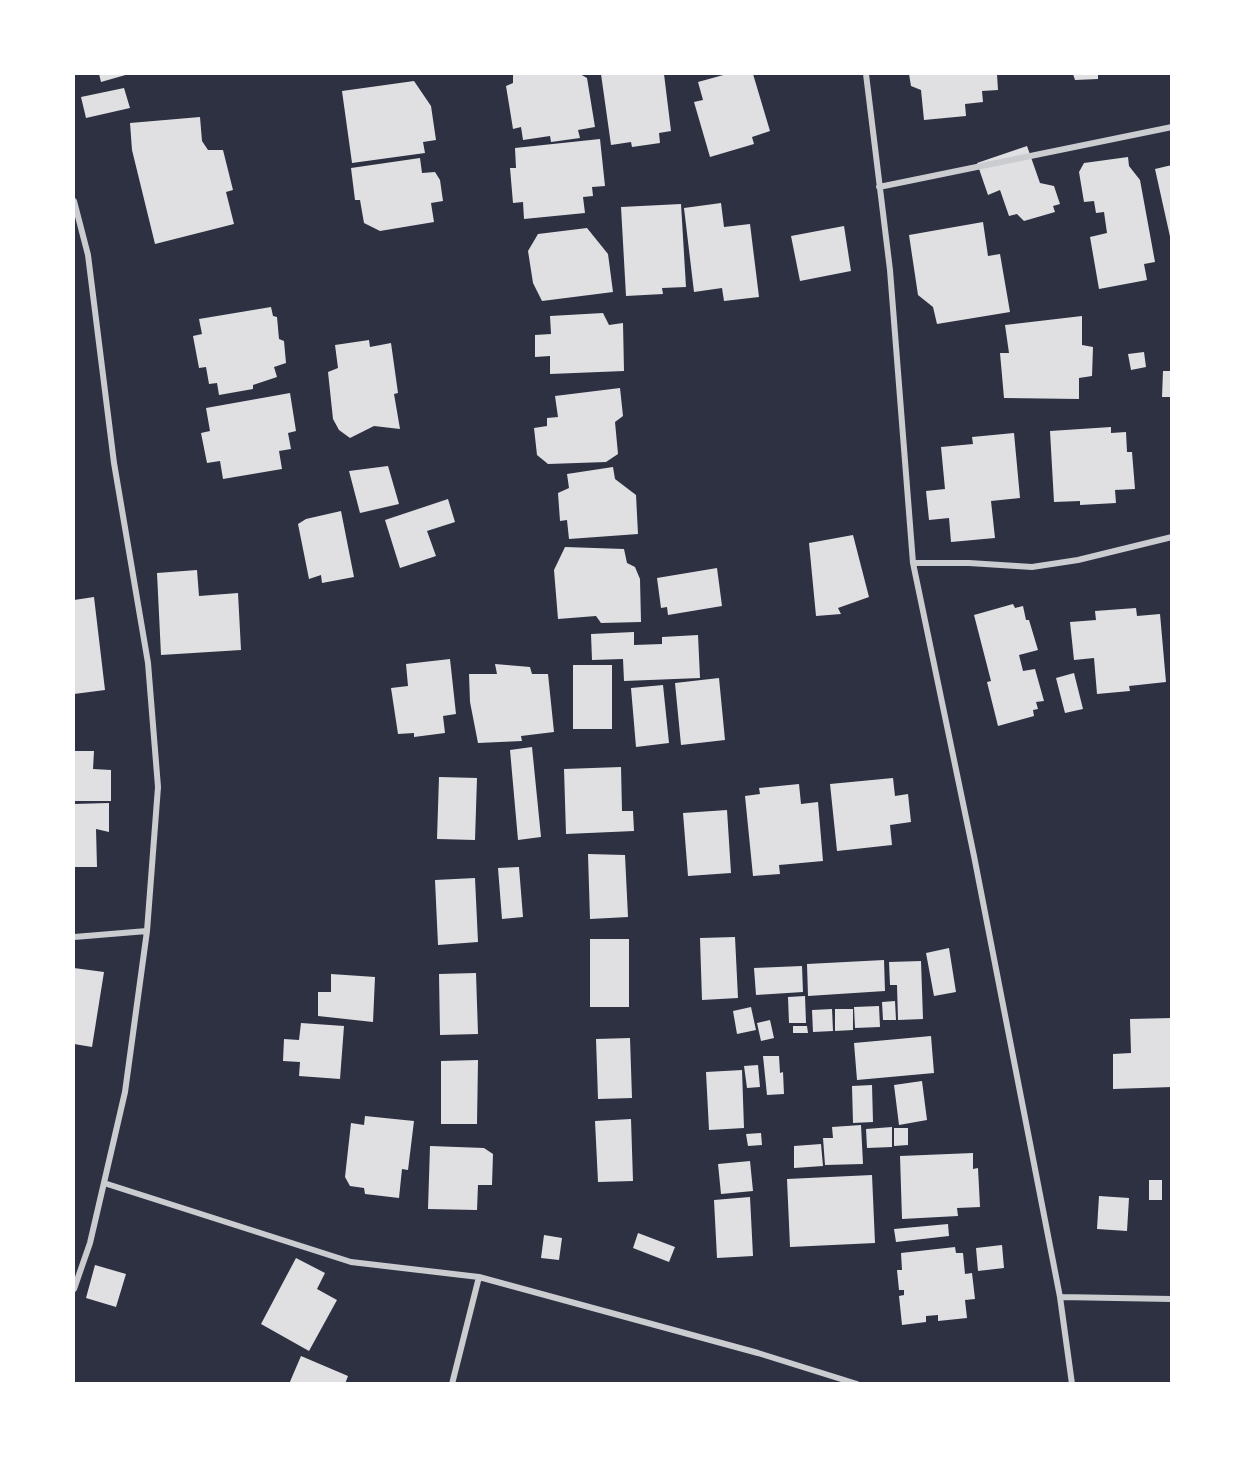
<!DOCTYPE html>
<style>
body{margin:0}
#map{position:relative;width:1245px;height:1457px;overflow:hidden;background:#2d3142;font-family:Arial,sans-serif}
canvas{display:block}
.frame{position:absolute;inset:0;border:75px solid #fff;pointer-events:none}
</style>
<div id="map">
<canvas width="1245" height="1457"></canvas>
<div class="frame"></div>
</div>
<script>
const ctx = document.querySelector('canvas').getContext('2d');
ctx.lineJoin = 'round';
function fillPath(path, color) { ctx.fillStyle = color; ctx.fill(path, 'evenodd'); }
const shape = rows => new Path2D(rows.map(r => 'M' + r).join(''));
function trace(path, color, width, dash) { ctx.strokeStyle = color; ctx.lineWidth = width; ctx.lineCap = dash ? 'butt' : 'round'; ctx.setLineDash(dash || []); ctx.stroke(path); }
const building = shape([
 [99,74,129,74,101,82],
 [513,74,580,74,587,78,595,127,578,130,580,138,551,142,550,136,523,140,521,127,513,129,506,86,513,83],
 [601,74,664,74,671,131,659,133,660,143,632,147,631,142,611,145],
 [727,74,753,74,770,131,752,137,754,144,710,157,694,102,703,100,698,82],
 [909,74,997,74,998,90,982,91,983,102,965,104,966,116,924,120,921,90,911,86],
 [1073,74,1098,74,1098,79,1075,80],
 [414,81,431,106,436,140,423,142,425,153,352,163,342,91],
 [124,88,130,108,86,118,81,97],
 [200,117,202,141,208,150,223,150,233,190,226,192,234,224,155,244,132,150,130,123],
 [600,139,605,186,592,187,593,196,583,197,585,213,524,219,523,202,513,203,510,168,516,168,515,148],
 [1027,146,1040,183,1054,186,1060,204,1053,206,1055,212,1024,221,1017,214,1009,216,1000,190,988,195,977,163],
 [1128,157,1129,166,1140,180,1155,262,1144,264,1147,280,1099,289,1090,237,1107,233,1104,212,1096,213,1094,201,1084,202,1079,172,1084,163],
 [420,158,422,173,435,172,440,180,443,201,431,203,434,222,380,231,364,223,360,200,355,200,351,168],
 [1172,165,1172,241,1171,241,1155,169],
 [721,203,724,227,750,224,759,297,724,301,722,288,694,292,684,208],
 [681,204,686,287,662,288,663,294,626,296,621,207],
 [983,222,988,256,1000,254,1010,312,937,324,933,307,918,295,909,235],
 [844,226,851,271,800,281,791,236],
 [587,228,608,254,613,292,542,301,533,283,528,251,538,234],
 [271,307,273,316,277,317,279,339,284,341,286,363,274,367,277,377,253,385,253,389,219,395,217,383,209,384,206,367,199,368,193,336,202,334,199,319],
 [603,313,609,325,623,323,624,371,550,374,550,356,535,357,535,335,551,334,550,316],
 [1082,316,1082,345,1093,347,1092,376,1079,378,1079,399,1004,398,1000,353,1009,353,1005,325],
 [369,340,370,347,391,343,398,393,394,394,400,429,374,426,350,438,339,430,333,419,328,372,338,368,335,345],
 [1144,352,1146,367,1131,370,1128,354],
 [1163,371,1172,371,1172,397,1162,397],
 [620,388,623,416,615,422,618,454,606,462,548,464,537,455,534,428,547,426,547,418,558,417,555,396],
 [290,393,296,431,288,433,291,449,279,451,282,469,223,479,220,461,207,463,201,433,210,431,206,408],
 [1111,427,1111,433,1126,432,1127,452,1132,452,1135,489,1115,490,1116,503,1080,505,1080,501,1054,502,1050,431],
 [1014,433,1020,498,991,501,995,538,951,542,949,518,929,520,926,491,945,489,941,447,973,444,972,437],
 [388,466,399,504,360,513,349,471],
 [613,467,615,479,636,495,638,534,569,539,567,520,560,521,558,493,569,488,567,474],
 [448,499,455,522,427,531,436,556,400,568,385,520],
 [341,511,354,577,322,583,321,575,309,579,298,524,306,519],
 [853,535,869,597,838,608,841,614,816,616,809,543],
 [565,547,624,549,627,563,635,567,640,579,641,622,601,623,596,616,558,619,554,570],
 [717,568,722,606,668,615,667,607,661,608,657,578],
 [197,570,199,596,238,593,241,650,161,655,157,573],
 [94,597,105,690,74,694,74,600],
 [1013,604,1015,608,1023,606,1026,620,1029,620,1038,650,1019,655,1023,671,1035,669,1044,701,1036,702,1038,709,1033,710,1034,716,998,726,987,682,991,681,974,615],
 [1136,608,1137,616,1160,614,1166,682,1129,686,1130,691,1097,694,1094,658,1074,660,1070,622,1096,620,1095,611],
 [634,632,634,645,662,644,662,637,698,635,700,678,624,681,623,659,592,660,591,634],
 [450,659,456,714,443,716,445,733,414,737,414,733,398,734,391,688,408,686,406,664],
 [495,664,530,667,532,674,548,674,554,732,521,736,522,741,478,743,470,702,469,674,497,674],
 [573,665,612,665,612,729,573,729],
 [1074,673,1083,709,1065,713,1056,678],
 [719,678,725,740,681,745,675,683],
 [663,685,669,743,636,747,631,688],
 [532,747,541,837,518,840,510,750],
 [74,751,94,751,93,769,111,770,111,801,74,801],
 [621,767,622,811,633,811,634,831,566,834,564,769],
 [439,777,477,778,475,840,437,839],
 [893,778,895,796,908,794,911,822,890,825,892,845,837,851,830,784],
 [799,784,801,804,818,802,823,861,779,865,780,874,753,876,745,796,760,794,759,788],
 [109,803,109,832,96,829,97,867,74,867,74,804],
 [727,810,731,873,688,876,683,813],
 [588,854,625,855,628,917,590,919],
 [519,867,523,917,502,919,498,868],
 [475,878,478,942,438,945,435,880],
 [735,937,738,998,702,1000,700,938],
 [590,939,629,939,629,1007,590,1007],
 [949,948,956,992,934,996,926,953],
 [884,960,885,991,808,996,807,964],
 [921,961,923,1019,898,1020,897,985,890,985,889,962],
 [802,966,803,992,756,995,754,968],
 [74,968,104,972,92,1047,74,1044],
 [476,973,478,1034,440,1035,439,974],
 [331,974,375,977,373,1022,318,1016,318,992,331,992],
 [805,996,806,1023,789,1023,788,997],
 [895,1001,896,1020,883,1020,882,1002],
 [879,1006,880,1027,855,1028,854,1007],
 [751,1007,756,1030,737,1034,733,1011],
 [832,1009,833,1031,813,1032,812,1010],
 [835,1009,853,1009,853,1030,835,1031],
 [1172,1018,1172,1087,1113,1089,1113,1054,1131,1053,1130,1019],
 [770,1020,774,1038,761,1041,757,1023],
 [301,1023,344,1026,340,1079,299,1076,300,1062,283,1061,284,1039,299,1040],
 [793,1026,807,1026,808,1033,793,1033],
 [931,1036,934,1073,857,1080,854,1043],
 [630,1038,632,1098,598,1099,596,1039],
 [763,1056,779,1056,780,1073,783,1072,784,1094,767,1095],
 [478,1060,477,1124,441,1124,441,1061],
 [758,1065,760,1087,747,1088,744,1066],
 [742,1070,744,1128,709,1130,706,1072],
 [922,1081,927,1120,899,1125,894,1085],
 [872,1085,873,1122,853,1123,852,1086],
 [365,1116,414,1121,408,1170,402,1169,399,1198,365,1194,364,1188,350,1186,345,1177,351,1123,364,1125],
 [631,1119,633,1181,598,1182,595,1121],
 [861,1125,863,1164,825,1165,823,1138,833,1138,832,1127],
 [892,1127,892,1147,867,1148,866,1129],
 [894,1128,908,1128,908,1145,894,1146],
 [761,1133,762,1145,748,1146,746,1134],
 [821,1144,823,1166,794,1168,794,1146],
 [430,1146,484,1148,493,1154,492,1185,478,1185,477,1210,428,1209],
 [973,1153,973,1169,978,1168,980,1207,957,1208,958,1216,902,1219,900,1156],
 [750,1161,753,1191,721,1194,718,1164],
 [872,1175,875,1243,790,1247,787,1179],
 [1149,1180,1162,1180,1162,1200,1149,1200],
 [1099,1196,1129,1198,1127,1231,1097,1229],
 [750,1197,753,1256,717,1258,714,1200],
 [948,1224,949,1236,896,1242,894,1229],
 [638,1233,675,1247,669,1262,633,1248],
 [544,1235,562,1238,559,1260,541,1258],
 [1002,1245,1004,1268,978,1271,976,1248],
 [955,1247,956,1253,963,1253,965,1274,972,1273,975,1299,965,1300,967,1318,938,1321,938,1315,926,1316,926,1322,902,1325,899,1296,904,1295,904,1290,899,1290,897,1270,902,1270,901,1253],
 [296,1258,325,1273,317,1289,337,1300,309,1351,261,1324],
 [95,1265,126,1274,116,1307,86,1298],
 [301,1356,348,1376,345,1384,289,1384]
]);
const minor = shape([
 [866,74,890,270,913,563,974,856,1060,1297,1072,1384],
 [879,187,1172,127],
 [74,201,88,255,114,463,148,663,158,787,147,931,125,1092,90,1243,74,1289],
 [913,563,969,563,1032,567,1078,560,1172,537],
 [74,937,147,931],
 [104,1183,351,1262,479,1277,758,1353,857,1384],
 [1060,1297,1172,1299],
 [452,1384,479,1277]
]);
fillPath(building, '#e0e0e3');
trace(minor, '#caccd0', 6);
</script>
